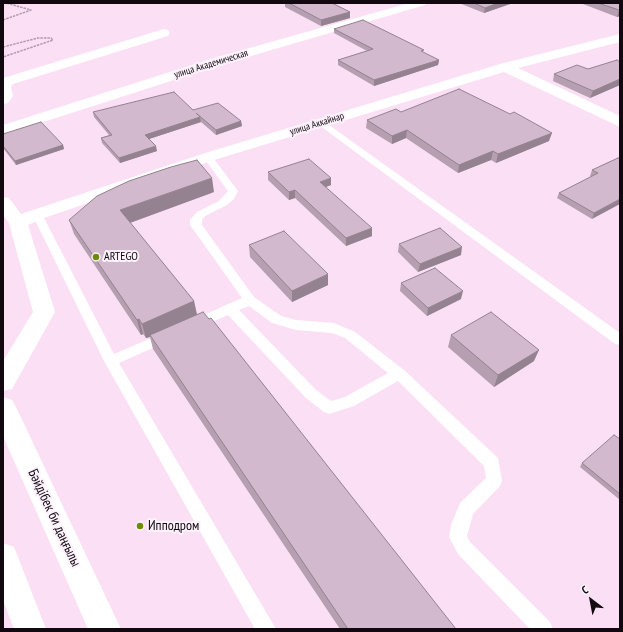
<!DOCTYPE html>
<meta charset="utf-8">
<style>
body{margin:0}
#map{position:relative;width:623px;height:632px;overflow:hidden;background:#fbdff4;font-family:"PT Sans Narrow",sans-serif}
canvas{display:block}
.frame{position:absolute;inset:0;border:4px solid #120910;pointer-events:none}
.north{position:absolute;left:571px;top:580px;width:40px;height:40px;-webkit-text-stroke:3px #fdf2fb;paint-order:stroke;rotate:328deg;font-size:11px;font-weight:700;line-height:16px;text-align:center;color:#120910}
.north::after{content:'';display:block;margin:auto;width:14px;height:18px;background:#120910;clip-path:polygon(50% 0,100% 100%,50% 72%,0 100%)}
</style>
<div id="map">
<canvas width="623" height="632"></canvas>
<div class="frame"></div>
<div class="north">С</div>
</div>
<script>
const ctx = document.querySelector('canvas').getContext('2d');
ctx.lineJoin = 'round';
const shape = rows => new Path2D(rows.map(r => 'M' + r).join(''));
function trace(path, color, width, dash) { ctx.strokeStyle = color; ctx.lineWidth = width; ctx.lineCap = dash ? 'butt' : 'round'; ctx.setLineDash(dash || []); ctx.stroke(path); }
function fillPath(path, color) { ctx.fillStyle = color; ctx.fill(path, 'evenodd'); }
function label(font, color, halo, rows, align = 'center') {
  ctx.font = font + ' "PT Sans Narrow",sans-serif'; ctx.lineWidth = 4; ctx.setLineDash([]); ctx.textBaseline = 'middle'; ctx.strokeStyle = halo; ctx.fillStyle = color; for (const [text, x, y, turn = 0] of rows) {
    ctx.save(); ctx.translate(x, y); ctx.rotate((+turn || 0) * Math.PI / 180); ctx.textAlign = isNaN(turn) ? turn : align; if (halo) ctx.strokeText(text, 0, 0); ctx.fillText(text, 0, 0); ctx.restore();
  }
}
const path = shape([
 [3,20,31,10,6,3],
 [3,47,38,38,51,38,53,40,3,57]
]);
const service = shape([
 [322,120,620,333,620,345,615,344,319,125,319,121,322,120],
 [208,154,211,155,238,191,234,199,227,205,205,216,202,220,202,225,254,297,281,316,296,320,334,323,355,332,404,370,498,458,502,481,500,486,473,514,467,536,470,542,550,622,553,629,530,629,458,554,449,537,451,525,460,503,486,478,484,466,398,381,354,406,329,414,324,412,306,398,228,315,198,328,188,328,186,325,188,322,242,298,190,225,190,220,197,212,219,201,228,191,203,157,208,154],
 [249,306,272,323,296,330,332,333,345,338,388,373,345,397,331,401,316,390,239,310,249,306],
 [37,211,42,214,114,354,163,333,168,331,173,333,175,336,173,339,119,363,276,629,255,629,104,361,32,214,37,211]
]);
const minor = shape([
 [409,3,427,3,425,5,224,64,3,135,3,125,214,58,409,3],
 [164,29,168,30,170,33,168,36,13,84,11,87,13,96,8,103,3,104,3,78,164,29],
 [620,34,620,42,518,68,620,116,620,127,504,72,214,160,44,218,28,225,55,312,12,389,3,391,3,361,33,312,9,223,3,215,3,197,9,198,21,214,202,154,500,64,620,34]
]);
const primary = shape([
 [3,397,12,400,16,407,121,629,88,629,3,436,3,397],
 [3,543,14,547,46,629,14,629,3,600,3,543]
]);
const wall = shape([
 [285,3,332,3,350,12,350,18,321,26,285,7],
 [459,3,513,3,484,13],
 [583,3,620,3,620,16,617,17,583,4],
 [334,29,424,53,439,60,438,65,374,86,338,65,338,60,367,51,334,33],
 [620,62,620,85,590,98,553,81,554,74,588,69],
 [193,110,241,121,242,126,216,135,201,122,149,139,157,151,120,163,102,143,101,138,109,135,94,117,93,112],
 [401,112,549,141,496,163,491,160,458,173,406,138,392,144,366,128,367,120],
 [3,134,63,145,64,149,16,165,3,148],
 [618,158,592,219,557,198,559,193,591,177,590,176,592,170],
 [268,172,331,185,326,187,372,236,346,246,295,198,289,200,268,180],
 [214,192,130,223,194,301,197,314,456,629,340,629,153,349,150,337,146,338,143,334,141,335,74,234,69,220],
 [399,244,461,255,418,272,398,252],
 [249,245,328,285,292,302,250,257],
 [401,283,461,299,427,316,400,291],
 [451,335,534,361,494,387,448,347],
 [620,439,620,500,580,467,582,463]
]);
const shadedWall = shape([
 [498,3,513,3,484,13,485,8],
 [619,10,620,10,620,16,617,17],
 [350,12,350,18,321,26,321,20],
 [439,60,438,65,374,86,374,80],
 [620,79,620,85,590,98,593,91],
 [200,117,201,122,146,140,145,135],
 [241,121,242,126,216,135,216,130],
 [407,130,406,138,392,144,392,136],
 [552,133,549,141,496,163,498,154],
 [63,145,64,149,16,165,15,161],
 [156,146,157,151,120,163,119,158],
 [493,151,491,160,458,173,459,165],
 [212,178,214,192,124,225,120,210],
 [331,178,331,185,320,189,320,182],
 [295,190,295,198,289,200,289,192],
 [620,199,620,204,592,219,594,213],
 [372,228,372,236,346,246,346,238],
 [462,247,461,255,418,272,420,264],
 [328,274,328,285,292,302,292,291],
 [463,291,461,299,427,316,428,308],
 [194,301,197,316,150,335,150,337,146,338,142,324],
 [139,319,143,334,141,335,137,320],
 [539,350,534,361,494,387,498,375]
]);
const building = shape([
 [289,3,332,3,350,12,321,20,289,3],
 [474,3,498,3,485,8,474,3],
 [598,3,620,3,620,10,619,10,598,3],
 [363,20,424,50,421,51,439,60,374,80,338,60,373,49,334,29,363,20],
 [617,60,620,62,620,79,593,91,554,74,577,65,588,69,617,60],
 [459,89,510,114,514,112,552,133,498,154,493,151,459,165,407,130,392,136,367,120,396,109,401,112,459,89],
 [174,92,193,110,218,103,241,121,216,130,196,113,200,117,145,135,156,146,119,158,101,138,112,135,93,112,174,92],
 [41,122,63,145,15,161,3,146,3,134,41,122],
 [618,158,620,159,620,199,594,213,559,193,598,173,592,170,618,158],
 [309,159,331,178,320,182,372,228,346,238,295,190,289,192,268,172,309,159],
 [197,160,212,178,120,210,194,301,142,324,139,319,137,320,69,220,97,196,129,181,171,167,197,160],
 [440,228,462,247,420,264,399,244,440,228],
 [284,231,328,274,292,291,249,245,284,231],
 [435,268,463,291,428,308,401,283,435,268],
 [203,312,209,319,211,318,456,629,348,629,150,335,203,312],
 [491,312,539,350,498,375,451,335,491,312],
 [614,435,620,439,620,494,582,463,614,435]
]);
const markers = [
 [96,257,4,"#6c8b08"],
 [140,526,4,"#6c8b08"]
];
const farStreetnames = [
 ["улица Академическая",211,64,-17],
 ["улица Аккайнар",317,124,-17]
];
const poiNames = [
 ["ARTEGO",104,257]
];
const nearStreetnames = [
 ["Бәйдібек би даңғылы",54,518,65]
];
const nearPoinames = [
 ["Ипподром",148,526]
];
trace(path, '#b29cad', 1.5, [2.5, 1]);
fillPath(service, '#fff');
fillPath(minor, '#fff');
fillPath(primary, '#fff');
fillPath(wall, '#b59fb0');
fillPath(shadedWall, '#948290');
fillPath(building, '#d3b9cd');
trace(building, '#948290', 1);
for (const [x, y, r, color] of markers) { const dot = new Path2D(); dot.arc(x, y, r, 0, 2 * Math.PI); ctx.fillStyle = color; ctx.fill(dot); trace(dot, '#fdf2fb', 1.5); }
label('10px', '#120910', '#fdf2fb', farStreetnames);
label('12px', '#120910', '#fdf2fb', poiNames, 'left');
label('14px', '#120910', '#fdf2fb', nearStreetnames);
label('14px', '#120910', '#fdf2fb', nearPoinames, 'left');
</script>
